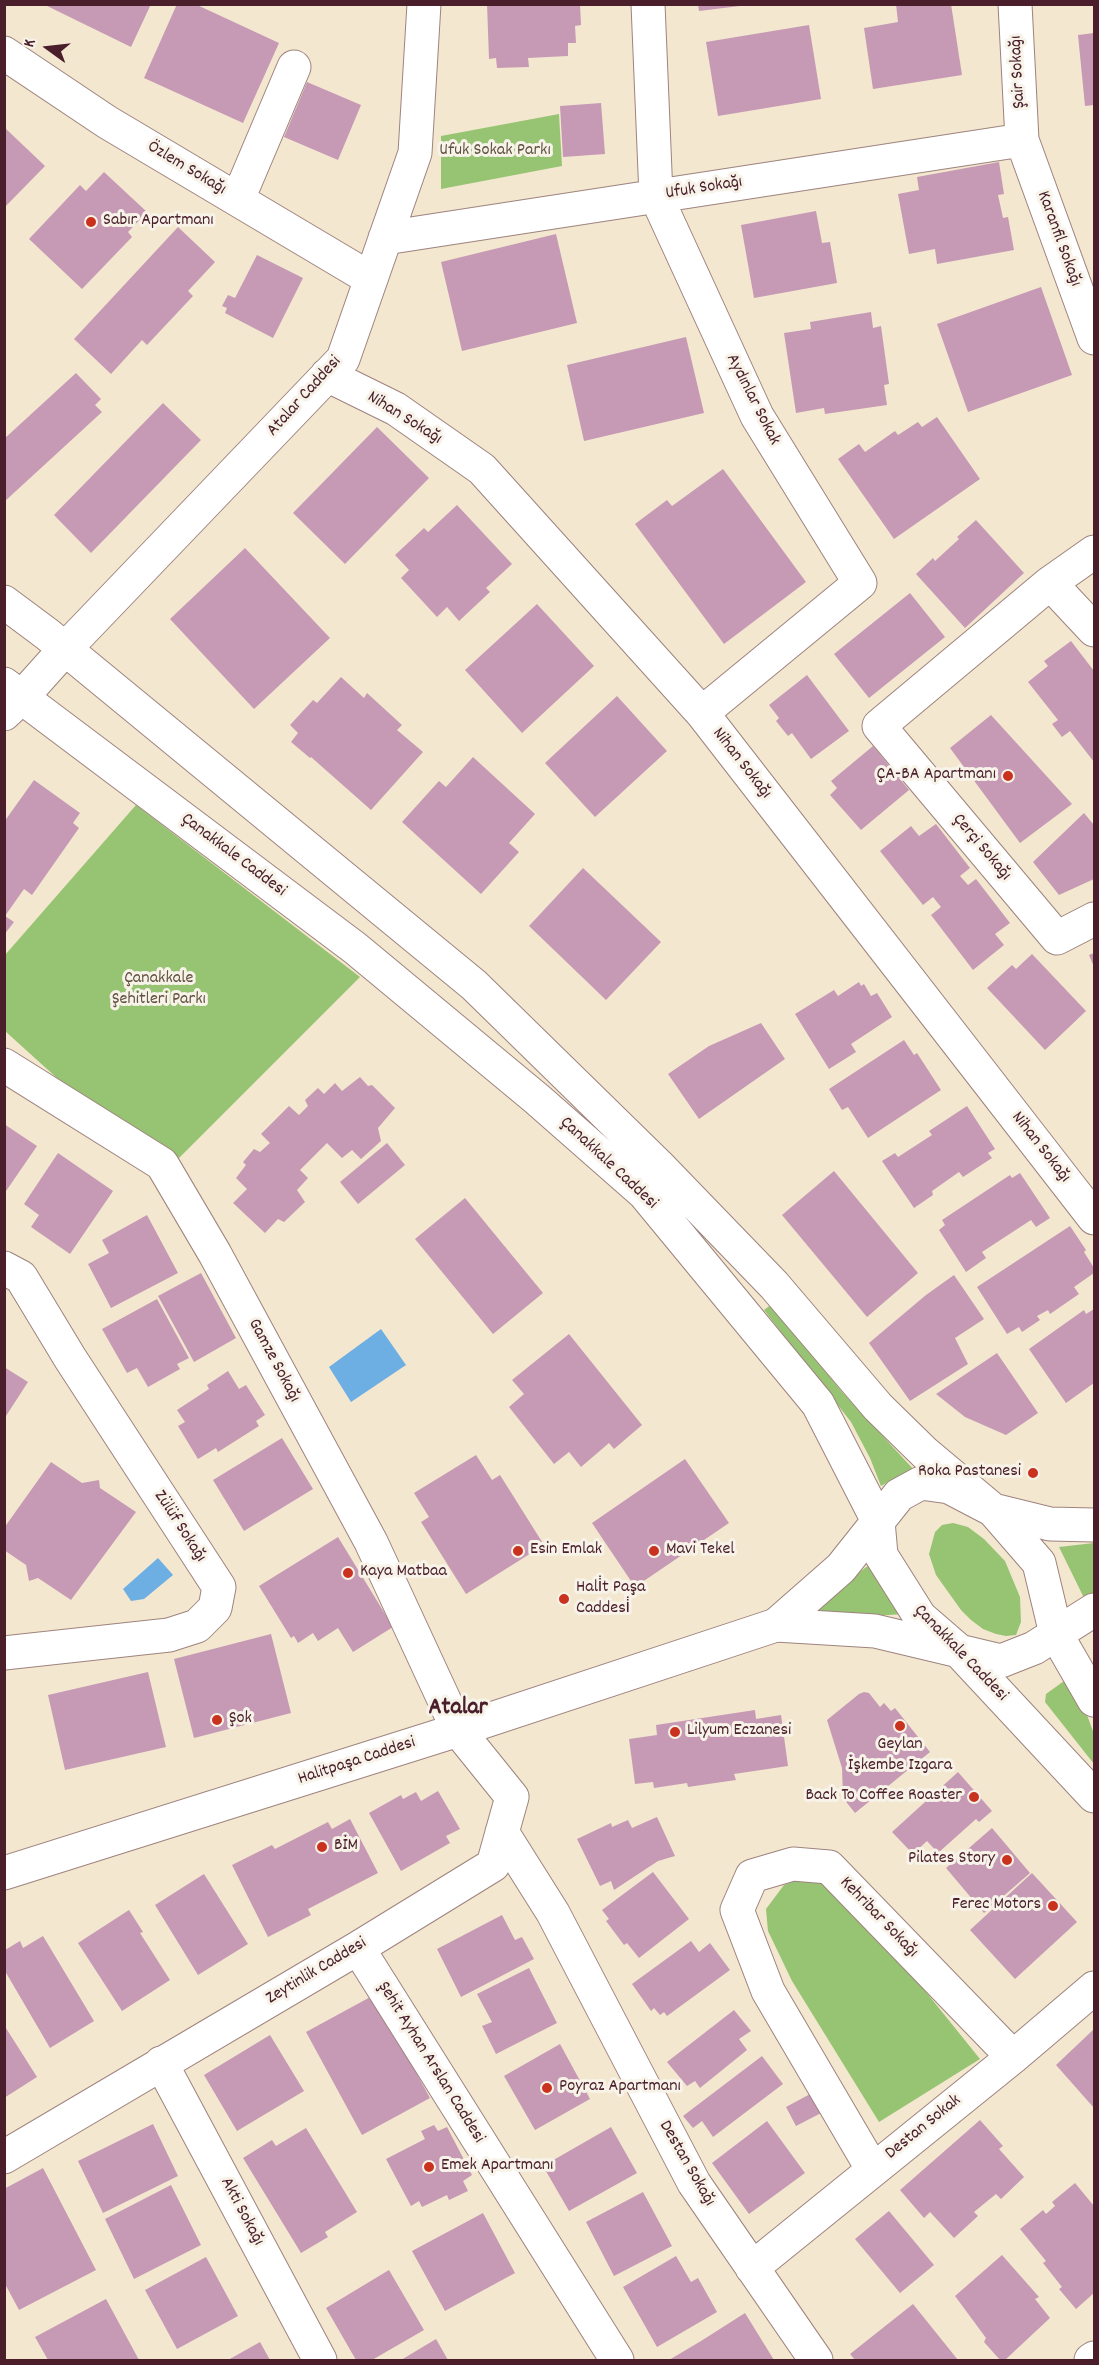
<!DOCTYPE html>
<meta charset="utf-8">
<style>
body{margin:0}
#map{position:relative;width:1099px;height:2365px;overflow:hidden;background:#f3e7d0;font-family:Dekko,sans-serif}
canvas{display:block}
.frame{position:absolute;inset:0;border:6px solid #4a1f2b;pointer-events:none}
.north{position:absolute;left:18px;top:18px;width:60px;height:60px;-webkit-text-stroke:4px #f7f3e8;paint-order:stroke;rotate:285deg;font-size:16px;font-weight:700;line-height:24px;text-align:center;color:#4a1f2b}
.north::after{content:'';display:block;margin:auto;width:21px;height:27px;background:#4a1f2b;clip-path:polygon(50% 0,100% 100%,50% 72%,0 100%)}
</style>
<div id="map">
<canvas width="1099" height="2365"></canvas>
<div class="frame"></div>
<div class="north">K</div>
</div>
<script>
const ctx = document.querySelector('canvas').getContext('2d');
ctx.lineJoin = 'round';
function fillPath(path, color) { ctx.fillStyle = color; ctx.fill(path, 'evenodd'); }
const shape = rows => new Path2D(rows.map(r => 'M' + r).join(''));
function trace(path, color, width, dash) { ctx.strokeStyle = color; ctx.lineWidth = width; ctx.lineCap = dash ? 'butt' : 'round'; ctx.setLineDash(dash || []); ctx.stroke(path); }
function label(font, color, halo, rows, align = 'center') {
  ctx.font = font + ' Dekko,sans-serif'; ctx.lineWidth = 6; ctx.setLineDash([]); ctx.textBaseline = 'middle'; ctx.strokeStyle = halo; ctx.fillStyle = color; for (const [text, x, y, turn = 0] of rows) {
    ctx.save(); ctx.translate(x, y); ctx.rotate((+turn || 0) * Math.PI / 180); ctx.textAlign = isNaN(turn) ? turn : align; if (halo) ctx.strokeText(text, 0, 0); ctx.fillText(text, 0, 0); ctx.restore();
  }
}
const green = shape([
 [559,114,562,166,441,189,441,136],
 [136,805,360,977,163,1174,5,1031,5,955],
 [772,1304,842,1392,915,1471,893,1479,881,1486,870,1458,851,1422,764,1310],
 [953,1523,968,1527,984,1539,1005,1561,1020,1597,1021,1622,1016,1635,1006,1636,996,1634,983,1629,971,1620,961,1610,936,1575,929,1554,935,1532,942,1525],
 [1094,1543,1094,1596,1086,1602,1059,1547],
 [873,1562,904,1614,797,1621,799,1617],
 [1064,1681,1075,1682,1094,1734,1094,1764,1045,1702,1046,1694],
 [805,1877,825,1879,872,1925,980,2059,879,2122,792,1981,768,1931,766,1909,784,1885]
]);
const water = shape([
 [381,1329,406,1365,351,1402,329,1367],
 [158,1558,173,1575,144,1599,131,1601,123,1589]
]);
const building = shape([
 [43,4,151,4,131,47],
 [177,4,195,4,279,43,243,123,144,78],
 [487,4,580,4,581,25,575,26,576,43,568,43,568,56,528,58,529,67,497,68,496,58,489,59],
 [698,4,740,4,740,6,699,11],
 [896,4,951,4,962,75,873,89,864,28,898,22],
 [809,25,821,99,718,116,706,42],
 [1094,33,1094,105,1085,106,1078,35],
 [307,82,361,105,338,160,284,137],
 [601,103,605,154,563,157,560,106],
 [4,127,45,166,4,208],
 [999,162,1004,194,998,195,1003,218,1008,217,1014,250,937,264,935,249,909,254,898,194,919,190,917,177],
 [104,172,147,212,128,232,132,237,82,289,29,239,80,185,86,191],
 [816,211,822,243,830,242,837,283,754,298,741,225],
 [178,227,215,262,188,291,193,296,147,345,142,340,111,374,74,339],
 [556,234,577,323,462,351,441,262],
 [257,255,303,278,273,338,225,313,227,308,222,306,228,295,235,298],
 [1041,287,1072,375,968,412,937,324],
 [871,312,873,328,881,326,889,384,884,385,887,405,825,414,824,408,796,413,784,333,811,329,810,322],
 [686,337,704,413,584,441,567,365],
 [76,373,101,399,95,405,102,412,4,502,4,439],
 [163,403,201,440,91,553,54,515],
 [937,417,980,479,894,539,838,459,859,444,865,452,895,431,898,435,918,422,922,427],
 [377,427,429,478,345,564,293,513],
 [723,469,806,582,724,644,635,524,667,500,672,506],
 [457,505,512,564,486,588,490,592,459,621,447,607,437,617,401,578,409,570,395,555,424,528,428,532],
 [976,520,1024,573,965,628,916,574,933,558,935,561,959,539,957,537],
 [245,548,330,638,254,709,170,619],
 [910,593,945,637,869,698,834,654],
 [537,604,594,666,522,733,465,670],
 [1071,641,1094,671,1094,762,1070,731,1062,737,1052,724,1058,720,1028,682,1048,666,1044,661],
 [807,675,849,731,811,759,792,733,788,736,776,721,779,718,769,705],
 [341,677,364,698,367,693,402,725,397,730,423,752,371,810,311,757,310,758,291,742,298,733,290,725,313,700,317,703],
 [617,696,667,751,595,817,545,763],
 [991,715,1072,804,1020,843,950,748],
 [873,746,909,790,861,830,830,795,837,788,831,781],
 [473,757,535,814,509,843,519,852,481,894,402,822,439,781,446,787],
 [34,780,80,813,73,823,79,828,32,895,24,889,5,916,14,922,4,935,4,822],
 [1084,813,1094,825,1094,879,1059,895,1033,862],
 [936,824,970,868,960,876,968,885,976,879,1010,923,995,934,1004,945,973,970,931,915,941,907,933,897,923,905,880,851,911,826,919,836],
 [583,868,661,942,606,1000,529,926],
 [1094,953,1094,967,1089,955],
 [1032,954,1086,1011,1045,1050,987,988,1012,965,1016,969],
 [859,982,861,986,864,984,871,996,877,993,892,1017,851,1044,856,1052,829,1069,795,1014,834,990,838,996],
 [761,1023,785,1059,699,1119,668,1074,709,1046],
 [904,1040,914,1055,917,1053,941,1090,868,1138,848,1107,842,1110,829,1089],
 [360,1077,368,1086,372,1085,395,1108,378,1128,381,1141,361,1159,352,1150,342,1158,327,1143,300,1170,308,1178,297,1190,305,1202,284,1222,278,1219,265,1233,233,1203,247,1189,236,1178,246,1165,243,1162,254,1149,260,1152,270,1143,261,1134,289,1106,299,1115,308,1106,305,1100,318,1088,324,1094,335,1083,342,1091],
 [967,1106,995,1149,988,1153,992,1158,963,1177,959,1172,932,1191,933,1195,914,1208,882,1161,895,1153,898,1157,932,1135,929,1131],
 [4,1124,37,1146,4,1194],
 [387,1143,405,1165,358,1204,340,1182],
 [58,1153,113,1191,70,1254,31,1227,39,1215,24,1204],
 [834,1171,918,1273,867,1317,782,1215],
 [1020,1173,1050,1218,1036,1227,1031,1220,982,1252,986,1258,966,1272,939,1230,945,1225,942,1220,1010,1175,1012,1178],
 [465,1198,543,1293,493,1334,415,1239],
 [147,1215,178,1273,111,1308,88,1264,109,1253,102,1240],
 [1070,1226,1086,1250,1084,1252,1094,1268,1094,1273,1074,1287,1079,1294,1050,1314,1048,1310,1037,1316,1040,1320,1022,1332,1019,1327,1007,1334,977,1287],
 [201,1273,236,1338,194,1362,158,1296],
 [954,1275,984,1319,955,1338,968,1364,910,1401,869,1343,926,1295],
 [157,1299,189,1358,177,1364,180,1369,148,1387,137,1368,127,1373,102,1329],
 [1094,1309,1094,1383,1066,1403,1029,1349,1084,1310,1086,1314],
 [569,1334,642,1425,614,1449,609,1443,581,1467,569,1452,554,1464,509,1407,524,1394,512,1380],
 [997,1353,1038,1413,1006,1435,965,1417,936,1394],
 [4,1367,28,1382,4,1419],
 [228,1371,239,1389,246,1385,265,1415,256,1421,259,1426,218,1452,216,1448,198,1459,178,1426,185,1422,177,1410,209,1389,207,1385],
 [282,1438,313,1489,244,1531,213,1480],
 [476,1455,492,1480,500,1475,544,1545,466,1594,421,1522,429,1517,414,1493],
 [685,1459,729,1523,635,1587,592,1523],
 [51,1462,82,1483,99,1480,100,1488,136,1512,71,1600,38,1578,29,1581,26,1565,4,1550,4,1528],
 [338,1537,393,1627,353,1652,338,1628,318,1641,313,1633,298,1643,294,1636,291,1638,259,1586],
 [271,1634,291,1713,194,1738,174,1659],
 [148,1672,166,1747,65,1770,48,1695],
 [864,1692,869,1693,880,1707,884,1703,891,1711,895,1708,930,1752,855,1813,843,1798,842,1768,827,1720,859,1694],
 [755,1710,756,1719,781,1715,788,1766,734,1774,736,1780,688,1787,687,1783,654,1788,653,1782,635,1784,629,1739,657,1735,656,1725],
 [958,1772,992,1811,979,1822,976,1819,938,1853,927,1841,913,1854,892,1832],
 [438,1791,460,1829,446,1836,450,1843,401,1871,369,1813,401,1795,403,1799,416,1792,421,1801],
 [657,1817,675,1856,658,1861,614,1890,611,1881,600,1886,577,1839,611,1823,612,1827,628,1820,632,1828],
 [350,1819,378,1873,308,1909,311,1915,268,1937,232,1865,272,1845,275,1849,328,1822,332,1829],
 [992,1828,1030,1873,984,1913,946,1868],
 [653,1872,689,1919,639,1958,627,1943,624,1945,606,1921,609,1919,602,1910],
 [1032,1873,1077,1922,1015,1979,970,1930],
 [204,1874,248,1944,198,1975,155,1905],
 [129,1910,143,1932,140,1933,170,1980,122,2011,78,1943],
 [502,1915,515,1940,522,1937,534,1959,461,1997,437,1949],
 [43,1936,94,2021,50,2048,5,1971,5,1950,20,1941,23,1948],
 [691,1941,699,1952,710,1943,730,1970,667,2016,664,2012,660,2015,654,2008,651,2011,632,1984],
 [529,1968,557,2023,496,2054,482,2026,492,2022,477,1994],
 [374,1995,430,2098,362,2135,306,2032],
 [734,2010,751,2031,739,2039,747,2050,700,2088,695,2081,687,2086,667,2062],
 [4,2025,37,2077,4,2098],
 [1094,2029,1094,2108,1056,2065],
 [270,2035,304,2091,237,2131,204,2075],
 [560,2044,590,2099,535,2130,504,2076],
 [762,2056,783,2084,713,2137,702,2121,693,2128,683,2116],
 [812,2093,823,2112,796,2126,786,2107],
 [980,2120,1003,2146,999,2149,1024,2177,1001,2199,996,2194,974,2212,978,2216,954,2238,930,2212,924,2218,900,2190],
 [767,2121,805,2173,749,2214,712,2163],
 [153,2124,178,2176,103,2213,78,2161],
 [434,2125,438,2131,447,2127,472,2175,463,2181,468,2191,449,2200,447,2195,422,2207,419,2201,411,2206,386,2159,425,2139,421,2131],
 [611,2127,637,2173,569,2211,543,2166],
 [306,2128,357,2212,325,2232,328,2237,301,2253,243,2158,272,2140,276,2146],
 [43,2168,96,2270,19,2310,4,2282,4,2189],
 [1075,2183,1094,2206,1094,2293,1076,2309,1059,2289,1062,2287,1043,2263,1046,2261,1020,2229,1043,2210,1046,2214,1055,2206,1052,2202],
 [171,2185,201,2245,134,2279,105,2219],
 [643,2192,672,2246,614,2276,586,2222],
 [889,2211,934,2265,900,2293,855,2239],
 [483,2213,515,2273,445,2311,412,2251],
 [1002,2255,1039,2297,1035,2299,1050,2318,1005,2360,1000,2360,984,2342,986,2338,955,2296],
 [676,2256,691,2282,698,2278,717,2312,657,2347,623,2287],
 [206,2257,238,2316,177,2349,145,2290],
 [389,2270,424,2330,372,2360,356,2360,326,2308],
 [106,2299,139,2360,48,2360,35,2337],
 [913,2304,958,2360,855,2360,850,2354],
 [745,2313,774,2360,669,2360,701,2341],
 [436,2339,448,2360,401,2360],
 [260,2342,270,2360,228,2360]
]);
const minor = shape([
 [648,4,656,196,757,416,860,583,702,713],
 [1015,4,1022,140,1094,338],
 [4,53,107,122,371,279],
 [238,199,294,67],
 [385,238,1022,140],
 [327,375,396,409,482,469,702,713,1094,1218],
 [1094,552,1050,583,879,726,1057,938,1094,919],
 [1050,583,1094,630],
 [65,649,343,359,415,153,424,4],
 [4,714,22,697],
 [4,1065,162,1164,215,1254,371,1542,458,1730,512,1797,493,1865,358,1948,4,2157],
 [4,1268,21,1277,70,1358,219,1587,215,1608,197,1626,169,1635,4,1653],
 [502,1832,553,1913,694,2183,816,2360],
 [4,1873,458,1730,776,1625],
 [358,1948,617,2360],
 [161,2063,320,2360],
 [873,2170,768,1991,737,1910,752,1876,793,1864,829,1867,1013,2057],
 [752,2268,1013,2057,1094,1988],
 [1091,2360,1094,2358]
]);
const major = shape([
 [4,602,47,634,474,985,658,1165,774,1285,878,1407,925,1453,993,1510,1039,1563,1056,1634,1094,1700],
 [4,684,355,948,537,1099,644,1193,818,1404,878,1521,881,1555,920,1617,957,1649,1094,1796],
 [22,697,65,649],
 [776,1625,841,1568,899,1495,921,1483,949,1487,993,1510,1050,1524,1094,1525],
 [776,1625,875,1631,1001,1661,1034,1648,1094,1610]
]);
const markers = [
 [91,222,6,"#c8321e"],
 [1008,776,6,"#c8321e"],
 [1033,1473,6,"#c8321e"],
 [518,1551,6,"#c8321e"],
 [654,1551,6,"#c8321e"],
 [348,1573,6,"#c8321e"],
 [564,1599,6,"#c8321e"],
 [217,1720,6,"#c8321e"],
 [900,1726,6,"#c8321e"],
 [675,1732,6,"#c8321e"],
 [974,1797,6,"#c8321e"],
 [322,1847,6,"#c8321e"],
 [1007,1860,6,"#c8321e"],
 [1053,1906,6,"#c8321e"],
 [547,2088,6,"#c8321e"],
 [429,2167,6,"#c8321e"]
];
const streetNames = [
 ["Şair Sokağı",1019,72,-93],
 ["Özlem Sokağı",186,169,31],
 ["Ufuk Sokağı",704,189,-9],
 ["Karanfil Sokağı",1058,239,70],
 ["Atalar Caddesi",305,397,-48],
 ["Aydınlar Sokak",752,400,63],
 ["Nihan Sokağı",404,419,32],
 ["Nihan Sokağı",741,764,52],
 ["Çerçi Sokağı",981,848,50],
 ["Çanakkale Caddesi",233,856,37],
 ["Nihan Sokağı",1040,1148,52],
 ["Çanakkale Caddesi",608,1164,43],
 ["Gamze Sokağı",273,1361,62],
 ["Zülüf Sokağı",179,1527,57],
 ["Çanakkale Caddesi",960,1654,46],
 ["Halitpaşa Caddesi",357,1762,-18],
 ["Kehribar Sokağı",878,1918,46],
 ["Zeytinlik Caddesi",317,1972,-31],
 ["Şehit Ayhan Arslan Caddesi",430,2063,58],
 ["Destan Sokak",924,2128,-39],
 ["Destan Sokağı",686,2164,60],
 ["Akti Sokağı",241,2212,62]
];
const parkNames = [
 ["Ufuk Sokak Parkı",495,152],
 ["Çanakkale",159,980],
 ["Şehitleri Parkı",159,1001]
];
const poiNames = [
 ["Sabır Apartmanı",103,222],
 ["ÇA-BA Apartmanı",996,776,"right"],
 ["Roka Pastanesi",1021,1473,"right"],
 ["Esin Emlak",530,1551],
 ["Mavi Tekel",666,1551],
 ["Kaya Matbaa",360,1573],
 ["Hali̇t Paşa",576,1589],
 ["Caddesi̇",576,1610],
 ["Şok",229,1720],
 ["Lilyum Eczanesi",687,1732],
 ["Geylan",900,1746,"center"],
 ["İşkembe Izgara",900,1767,"center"],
 ["Back To Coffee Roaster",962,1797,"right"],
 ["BİM",334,1847],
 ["Pilates Story",995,1860,"right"],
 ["Ferec Motors",1041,1906,"right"],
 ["Poyraz Apartmanı",559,2088],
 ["Emek Apartmanı",441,2167]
];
const districtNames = [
 ["Atalar",458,1710]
];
fillPath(green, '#97c472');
fillPath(water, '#6dafe2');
fillPath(building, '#c69ab4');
trace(minor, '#9e837e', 35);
trace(major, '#9e837e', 35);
trace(minor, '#fff', 33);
trace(major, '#fff', 33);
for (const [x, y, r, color] of markers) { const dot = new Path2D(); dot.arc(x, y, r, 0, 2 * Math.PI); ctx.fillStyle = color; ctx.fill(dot); trace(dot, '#f7f3e8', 2); }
label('18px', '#4a1f2b', '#f7f3e8', streetNames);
label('18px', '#615140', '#f7f3e8', parkNames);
label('18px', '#4a1f2b', '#f7f3e8', poiNames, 'left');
label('bold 24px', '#4a1f2b', '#f7f3e8', districtNames);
</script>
